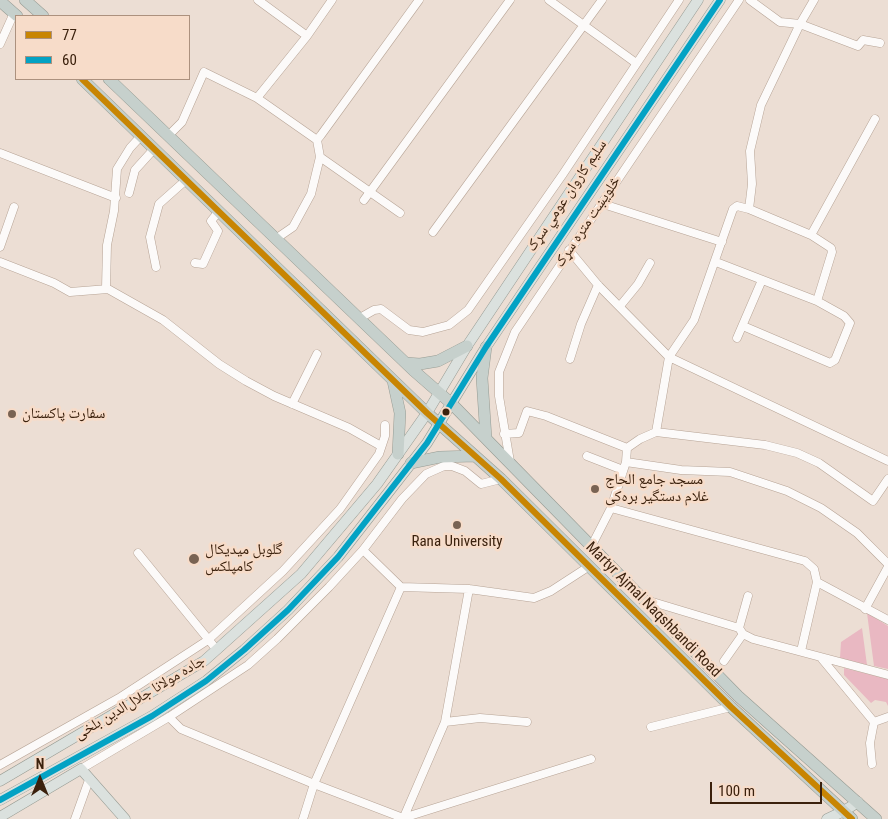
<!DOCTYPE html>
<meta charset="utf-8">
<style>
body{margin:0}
#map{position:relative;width:888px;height:819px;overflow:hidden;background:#ecded4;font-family:"Roboto Condensed",sans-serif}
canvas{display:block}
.legend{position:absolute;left:15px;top:15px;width:175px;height:65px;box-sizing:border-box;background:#f7dcc9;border:1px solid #ac917e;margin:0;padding:6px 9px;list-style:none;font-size:15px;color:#3b210d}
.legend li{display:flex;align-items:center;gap:10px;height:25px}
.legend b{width:25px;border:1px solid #ac917e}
.north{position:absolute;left:15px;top:754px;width:50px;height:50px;-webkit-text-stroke:4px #f7dcc9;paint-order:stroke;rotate:0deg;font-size:14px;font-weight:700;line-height:20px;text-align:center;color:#3b210d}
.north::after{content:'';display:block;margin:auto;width:18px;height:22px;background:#3b210d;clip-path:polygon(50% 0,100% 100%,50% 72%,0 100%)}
.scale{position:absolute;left:710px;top:782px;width:112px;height:22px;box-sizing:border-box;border:2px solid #3b210d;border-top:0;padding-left:6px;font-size:15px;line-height:18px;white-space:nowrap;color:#3b210d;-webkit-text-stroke:4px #f7dcc9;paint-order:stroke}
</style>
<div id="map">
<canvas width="888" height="819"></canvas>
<ul class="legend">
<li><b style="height:6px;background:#c88503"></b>77</li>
<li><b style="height:6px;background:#03a2c4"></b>60</li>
</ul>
<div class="north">N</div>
<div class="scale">100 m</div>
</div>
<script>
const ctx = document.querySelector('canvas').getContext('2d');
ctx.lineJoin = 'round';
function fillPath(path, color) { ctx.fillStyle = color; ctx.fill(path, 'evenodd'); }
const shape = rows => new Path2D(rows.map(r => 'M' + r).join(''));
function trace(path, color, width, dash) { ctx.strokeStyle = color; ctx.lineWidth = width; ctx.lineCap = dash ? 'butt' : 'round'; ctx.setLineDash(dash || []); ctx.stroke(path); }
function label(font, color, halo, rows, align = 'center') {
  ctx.font = font + ' "Roboto Condensed","Noto Naskh Arabic",sans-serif'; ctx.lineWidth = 5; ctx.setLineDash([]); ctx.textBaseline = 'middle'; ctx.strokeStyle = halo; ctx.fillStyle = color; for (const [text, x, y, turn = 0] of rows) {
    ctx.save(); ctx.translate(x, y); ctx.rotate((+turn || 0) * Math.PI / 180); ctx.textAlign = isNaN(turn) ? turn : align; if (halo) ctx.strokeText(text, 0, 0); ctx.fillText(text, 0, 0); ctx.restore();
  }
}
const green = shape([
 [867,613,888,626,888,669,874,666],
 [862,628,867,665,840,658,841,642],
 [844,668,888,679,888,706,886,702,875,700,871,703,844,675]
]);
const minor = shape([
 [258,0,307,36],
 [549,0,636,63],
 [750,0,780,22,800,24,858,46,863,40,880,43],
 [0,44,14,13],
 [257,98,307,36,332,0],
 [169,135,182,122,204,72,257,98,317,140],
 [0,153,116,198],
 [320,157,400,213],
 [129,193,135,170,154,149],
 [364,200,510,0],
 [603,204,722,242],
 [749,209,752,184,750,151,761,105,800,24,814,0],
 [433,232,602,0],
 [811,235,875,119],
 [277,238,293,227,311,194,320,157,317,140,321,135,419,0],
 [0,247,14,207],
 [569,250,598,285,669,357,888,461],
 [0,262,54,283,70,292,108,289,163,320,219,364,246,381,274,396,349,428,381,446],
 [716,262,817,301,844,316,850,323,835,360,830,363,743,326],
 [195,263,203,264,218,231,211,221,219,211],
 [156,267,150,237,159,204,186,180],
 [106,288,107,245,114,211,117,169,130,148,141,136],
 [620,306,638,284,650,263],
 [360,318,374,310,381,309,409,330,423,332,449,325,468,310,563,174,679,0],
 [737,338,762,280],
 [570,359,581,324,598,285],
 [292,404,317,354],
 [656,432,765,445,797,453,819,463,873,501,888,479],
 [504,434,519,433,527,411,546,416,627,448],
 [587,456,623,470],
 [510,462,499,396,499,372,515,332,739,0],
 [626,462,681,470,730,472,787,491,821,508,857,533,888,564],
 [611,508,805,561,814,569,817,582,888,620],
 [591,547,611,508,626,462,627,448,640,439,656,432,669,357,694,320,733,209,737,206,749,209,811,235,831,248,832,252,817,301],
 [363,550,401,587,469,589,534,598,551,591,588,567],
 [138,553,217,650],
 [646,600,739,628,743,634,753,639,888,675],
 [865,609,888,567],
 [739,628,748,596],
 [801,651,817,582],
 [822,659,874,722],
 [724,661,743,634],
 [169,717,181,729,314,784,403,818,591,759],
 [445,722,480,718,527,722],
 [874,722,888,717],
 [651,727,731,707],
 [872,764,870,743,874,722],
 [0,765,119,698,208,640,283,571,340,509,379,454,385,436,385,425],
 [81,769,169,717,248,665,277,639,329,587,363,550,402,499,426,474,444,466,452,466,465,471,481,484,501,479],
 [75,819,89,780],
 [303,819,314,784,401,587],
 [403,819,445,722,469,589]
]);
const major = shape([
 [0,781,204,661,301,574,377,484,427,413,467,346,698,0],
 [0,800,152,716,206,681,244,650,288,610,338,557,427,443,486,347,720,0],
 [0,817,81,769,125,819],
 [827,819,844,811,858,802]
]);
const highway = shape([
 [25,0,43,16],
 [0,1,17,16],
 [82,79,427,413,501,479,731,707,852,819],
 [109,79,413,370,452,404,738,696,876,819],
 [406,363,420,364,438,361,467,346],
 [393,381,400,413,398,454],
 [486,438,482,378,486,347],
 [411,463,440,457,475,456]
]);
const bus1 = shape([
 [82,79,427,413,501,479,731,707,852,819]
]);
const bus2 = shape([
 [0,800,152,716,206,681,244,650,288,610,338,557,427,443,486,347,720,0]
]);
const markers = [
 [446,412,4.5,"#3b210d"],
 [12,414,5,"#796353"],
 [595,489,5,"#796353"],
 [457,525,5,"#796353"],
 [194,559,6,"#796353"]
];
const streetNames = [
 ["سلیم کاروان عومي سړک",567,196,-56],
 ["څلویښت متره سړک",588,222,-56],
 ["Martyr Ajmal Naqshbandi Road",653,610,45],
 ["جاده مولانا جلال‌الدین بلخی",140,698,-31]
];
const poiNames = [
 ["سفارت پاکستان",22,414],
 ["مسجد جامع الحاج",605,480],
 ["غلام دستگیر بره‌کی",605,497],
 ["Rana University",457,542,"center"],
 ["گلوبل میدیکال",205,550],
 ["کامپلکس",205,567]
];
fillPath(green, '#e9b8c2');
trace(minor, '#b6a395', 9);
trace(major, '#969b93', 11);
trace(highway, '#969b93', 12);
trace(minor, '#fcfaf9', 8);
trace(major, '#dbe1de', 10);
trace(highway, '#c6d0cc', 11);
trace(bus1, '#c88503', 6);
trace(bus2, '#03a2c4', 6);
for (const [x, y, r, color] of markers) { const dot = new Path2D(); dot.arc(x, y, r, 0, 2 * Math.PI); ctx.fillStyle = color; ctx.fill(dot); trace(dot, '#f7dcc9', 2); }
label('15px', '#3b210d', '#f7dcc9', streetNames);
label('15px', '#3b210d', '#f7dcc9', poiNames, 'left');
</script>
